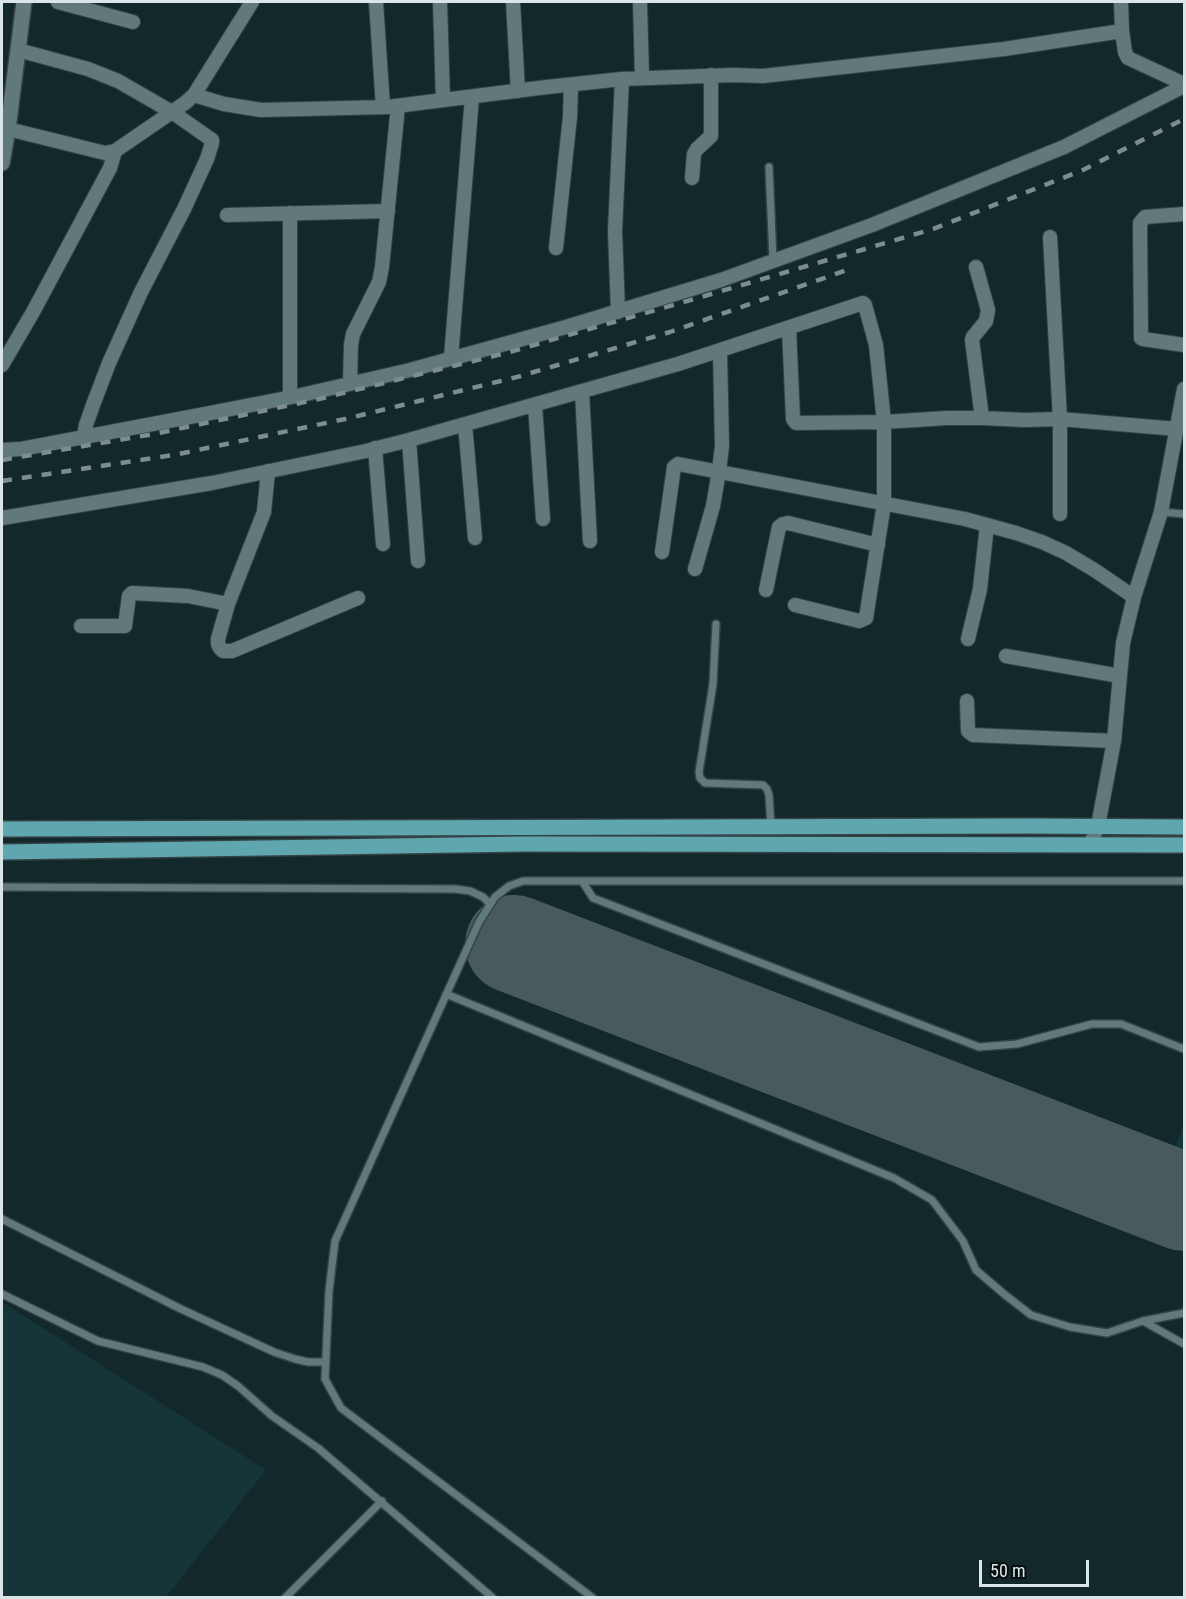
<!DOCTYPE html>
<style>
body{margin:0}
#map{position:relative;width:1186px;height:1599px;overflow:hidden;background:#13282a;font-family:"Roboto Condensed",sans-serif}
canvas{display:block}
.frame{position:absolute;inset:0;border:3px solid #d9e5e7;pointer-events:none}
.scale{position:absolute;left:979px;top:1560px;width:110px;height:27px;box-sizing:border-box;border:3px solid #d9e5e7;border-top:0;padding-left:8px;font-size:18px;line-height:21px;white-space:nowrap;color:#d9e5e7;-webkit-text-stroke:4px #070f10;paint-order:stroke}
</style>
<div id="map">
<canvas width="1186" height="1599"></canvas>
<div class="frame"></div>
<div class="scale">50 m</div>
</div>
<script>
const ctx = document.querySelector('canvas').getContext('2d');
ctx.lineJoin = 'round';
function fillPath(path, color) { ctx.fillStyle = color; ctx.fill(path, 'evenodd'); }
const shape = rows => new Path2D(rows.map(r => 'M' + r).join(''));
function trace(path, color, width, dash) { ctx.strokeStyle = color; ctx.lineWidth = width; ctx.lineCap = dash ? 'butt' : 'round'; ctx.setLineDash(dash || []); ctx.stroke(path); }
const built = shape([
 [1184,1122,1184,1157,1174,1153],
 [2,1302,266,1470,166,1597,2,1597]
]);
const taxiway = shape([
 [1174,1198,1184,1172]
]);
const runway = shape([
 [514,944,1184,1202]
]);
const lane = shape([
 [769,167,773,260],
 [1161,512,1184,514],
 [716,624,713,684,699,772,700,778,705,783,763,785,767,789,769,795,771,827],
 [582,881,593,898,979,1047,1017,1044,1092,1024,1121,1024,1184,1049],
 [2,887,455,889,470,891,483,897,490,904],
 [446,994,894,1178,932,1200,963,1241,976,1270,1004,1294,1031,1315,1070,1327,1107,1333,1143,1321,1184,1313],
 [2,1219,181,1309,274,1352,295,1359,308,1362,326,1362],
 [2,1294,98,1341,203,1367,222,1375,238,1386,272,1416,318,1448,493,1598],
 [1143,1321,1184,1344],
 [285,1598,382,1501],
 [593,1598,341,1408,325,1379,329,1291,335,1241,479,922,495,897,509,886,523,881,1184,881]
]);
const street = shape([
 [58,2,133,22],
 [376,2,383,107],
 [440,2,443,100],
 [513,2,518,91],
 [640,2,642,78],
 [1121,2,1122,31],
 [18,50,88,69,118,81,172,112,212,140,212,143,207,159,184,209,141,292,109,363,93,405,86,425,84,437],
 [194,95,224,104,261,110,388,107,547,87,622,79,733,75,763,76,1004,49,1122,31,1125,52,1128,58,1184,84],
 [2,129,8,129,105,153,115,151,185,103,194,95,252,2],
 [692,178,694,154,697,149,711,136,711,75],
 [290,213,290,397],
 [1184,214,1145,217,1140,223,1141,338,1143,339,1184,345],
 [227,215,388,211],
 [1050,237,1060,419,1060,514],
 [556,248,570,117,571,85],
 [976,267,988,310,986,321,973,337,972,340,982,418],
 [618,312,615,231,622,79],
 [789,328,793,419,796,423,884,422,947,418,982,418,1025,420,1060,419,1177,429],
 [451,358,472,97],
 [2,365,33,312,110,168,115,151],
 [350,384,351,345,353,334,379,282,382,267,398,106],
 [582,392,590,541],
 [535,405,543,519],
 [465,424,475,538],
 [409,440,418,561],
 [375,448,383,544],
 [2,450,21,449,200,415,297,396,410,370,566,327,721,280,872,225,1064,147,1184,86],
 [268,471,264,512,228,604,218,639,218,644,220,648,223,651,232,651,358,598],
 [2,518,212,483,366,451,409,440,678,364,863,303,865,305,876,345,884,422,884,504,866,618,859,621,795,605],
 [662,552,674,467,678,464,965,519,1016,533,1042,542,1066,553,1096,571,1134,597],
 [695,569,713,506,719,471,722,446,720,351],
 [766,590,779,527,783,524,788,523,878,545],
 [81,626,125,626,129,596,132,593,188,596,228,604],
 [968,639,980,589,987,525],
 [1006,656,1120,676],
 [967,701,968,731,973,735,1114,741],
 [1090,845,1098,826,1114,741,1123,643,1134,597,1161,512,1184,389]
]);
const secondary = shape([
 [2,163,8,129,24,2]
]);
const primary = shape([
 [2,829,1028,826,1184,827],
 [2,852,522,844,1184,845]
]);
const rail = shape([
 [2,460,154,434,319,399,506,353,708,295,933,229,1083,170,1184,119],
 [2,481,174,455,345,419,517,377,670,332,847,270]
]);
fillPath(built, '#163538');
trace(taxiway, '#485a5c', 39);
trace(runway, '#485a5c', 98);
trace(lane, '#344346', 10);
trace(street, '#344346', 16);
trace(secondary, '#344346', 18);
trace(primary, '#344346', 18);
trace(lane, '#62797c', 7);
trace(street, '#62797c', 14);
trace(secondary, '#62797c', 15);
trace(primary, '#60a6af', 15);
trace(rail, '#7d8d8f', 4.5, [10, 10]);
</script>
